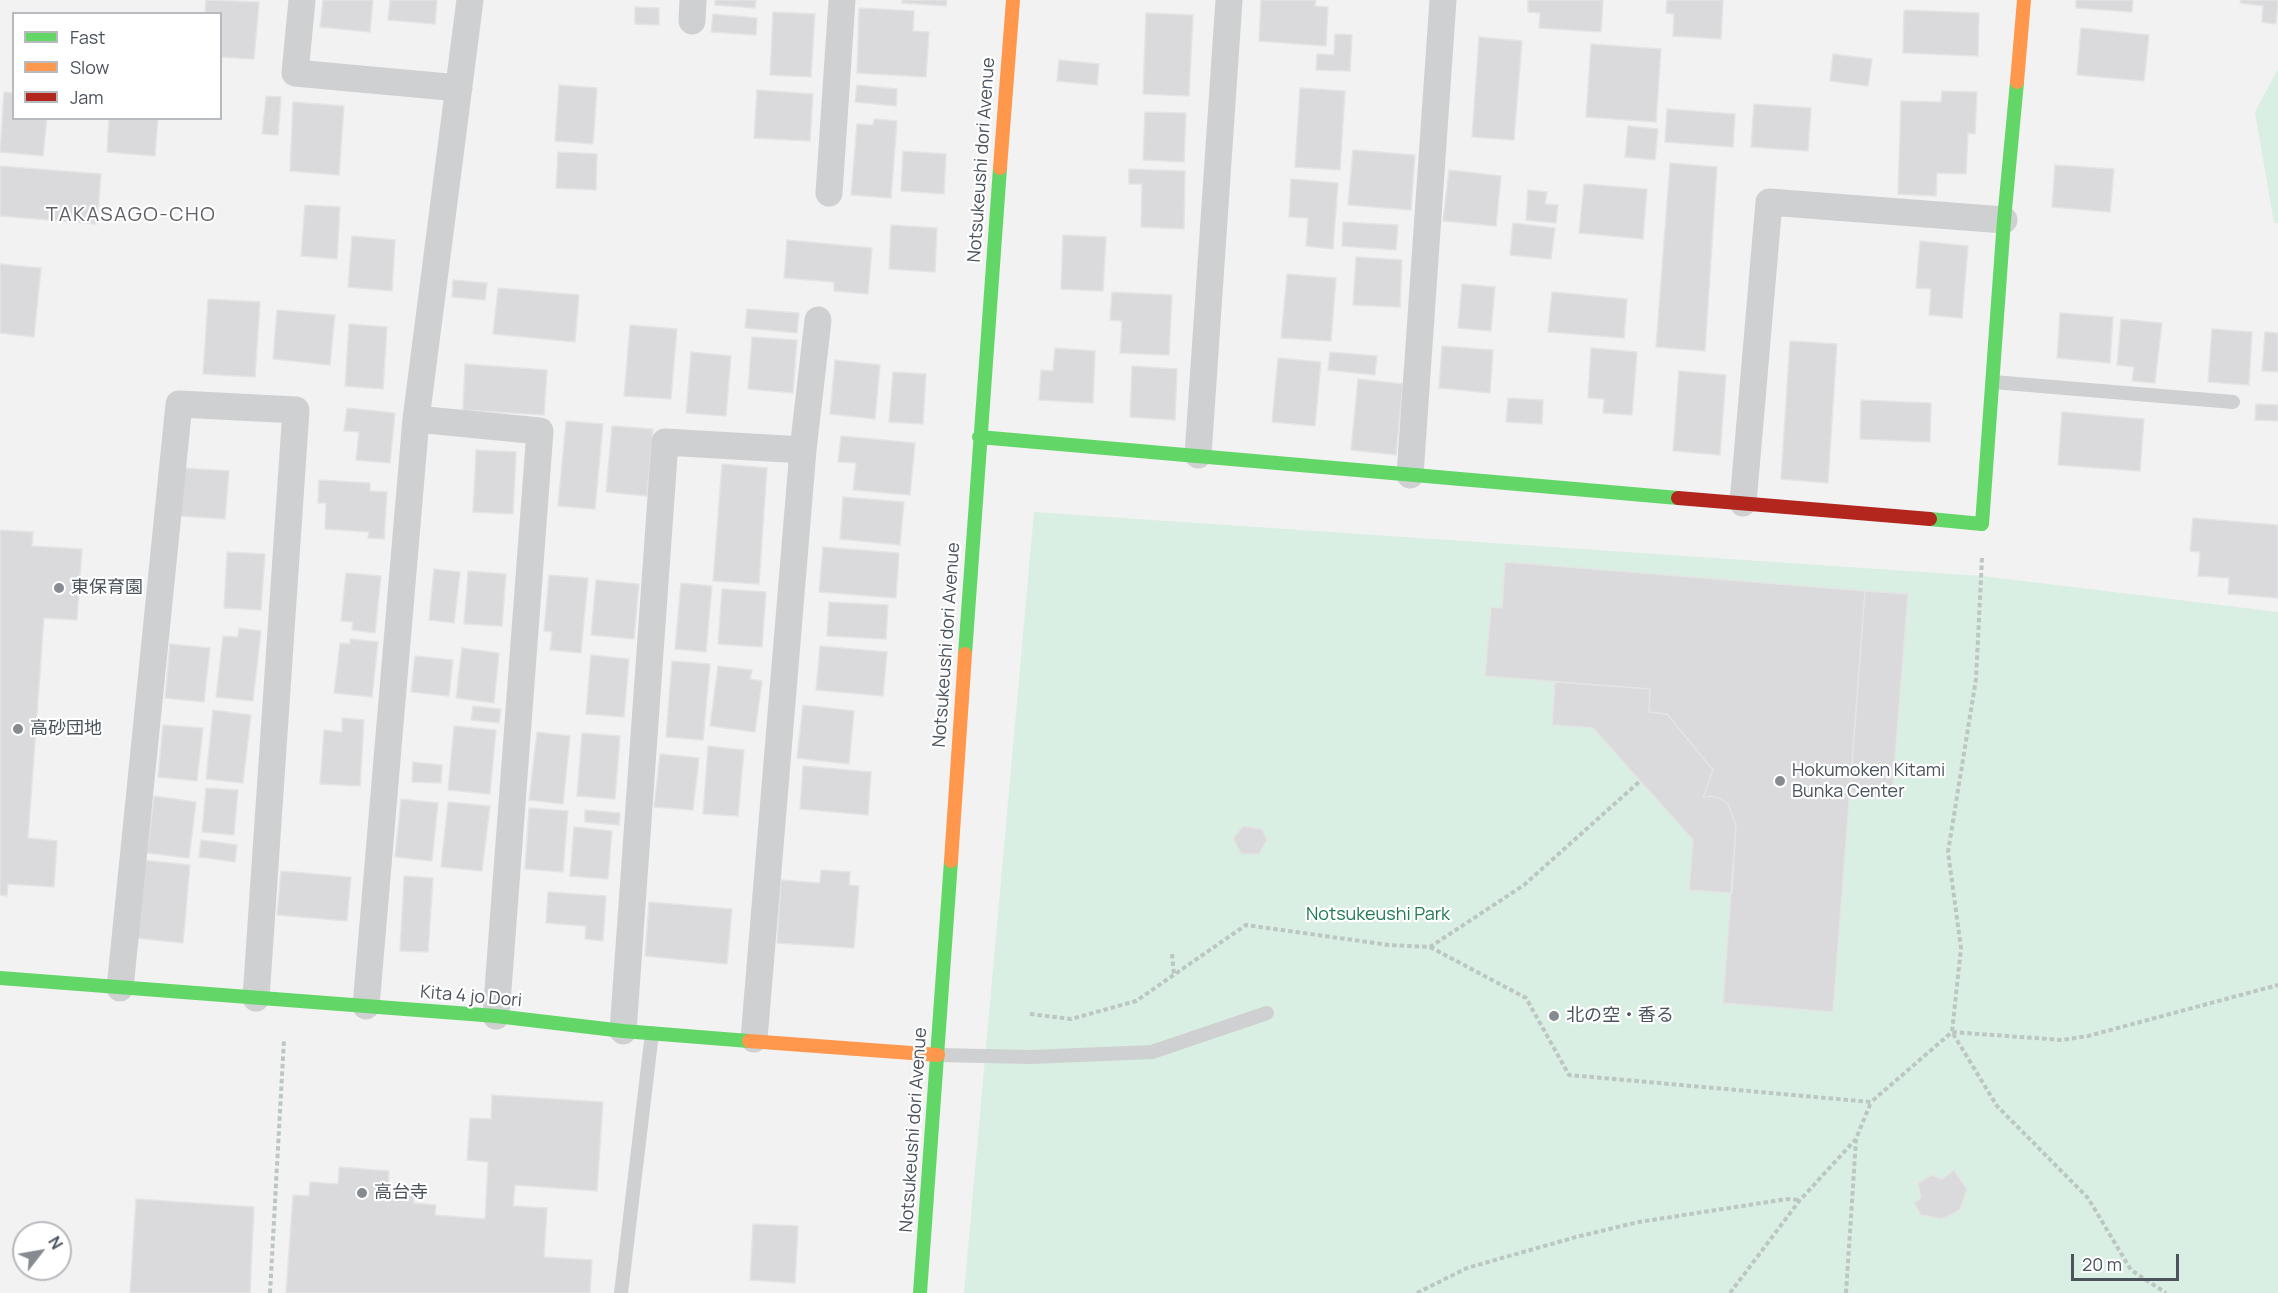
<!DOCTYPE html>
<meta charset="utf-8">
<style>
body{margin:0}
#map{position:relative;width:2278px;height:1293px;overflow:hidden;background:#f2f2f2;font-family:Manrope,sans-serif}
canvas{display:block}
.legend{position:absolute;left:12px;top:12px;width:210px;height:108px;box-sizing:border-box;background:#fff;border:2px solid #b7babe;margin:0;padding:8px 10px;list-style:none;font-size:18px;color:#4b535d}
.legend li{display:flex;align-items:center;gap:12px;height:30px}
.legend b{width:30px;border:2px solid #b7babe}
.north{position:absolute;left:12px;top:1221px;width:60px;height:60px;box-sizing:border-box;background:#fff;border:2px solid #b7babe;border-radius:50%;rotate:59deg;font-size:16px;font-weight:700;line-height:24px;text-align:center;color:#4b535d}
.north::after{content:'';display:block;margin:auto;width:21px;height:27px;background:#858b91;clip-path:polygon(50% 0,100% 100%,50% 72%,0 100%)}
.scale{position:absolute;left:2071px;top:1254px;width:108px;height:27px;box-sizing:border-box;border:3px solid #4b535d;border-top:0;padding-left:8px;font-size:18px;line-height:21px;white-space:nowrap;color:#4b535d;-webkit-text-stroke:4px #fff;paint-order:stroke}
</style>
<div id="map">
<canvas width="2278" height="1293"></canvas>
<ul class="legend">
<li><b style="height:8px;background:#63d668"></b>Fast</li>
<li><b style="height:8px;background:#ff974d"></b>Slow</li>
<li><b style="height:8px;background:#b3261e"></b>Jam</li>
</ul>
<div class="north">N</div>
<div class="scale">20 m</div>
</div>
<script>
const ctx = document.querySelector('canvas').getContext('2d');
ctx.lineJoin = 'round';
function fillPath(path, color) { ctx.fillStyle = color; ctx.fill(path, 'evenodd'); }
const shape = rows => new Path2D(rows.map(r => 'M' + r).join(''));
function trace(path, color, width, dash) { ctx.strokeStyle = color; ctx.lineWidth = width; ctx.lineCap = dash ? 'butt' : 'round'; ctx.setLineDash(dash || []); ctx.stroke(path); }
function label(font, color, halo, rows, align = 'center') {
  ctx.font = font + ' Manrope,"Noto Sans JP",sans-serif'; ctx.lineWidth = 4.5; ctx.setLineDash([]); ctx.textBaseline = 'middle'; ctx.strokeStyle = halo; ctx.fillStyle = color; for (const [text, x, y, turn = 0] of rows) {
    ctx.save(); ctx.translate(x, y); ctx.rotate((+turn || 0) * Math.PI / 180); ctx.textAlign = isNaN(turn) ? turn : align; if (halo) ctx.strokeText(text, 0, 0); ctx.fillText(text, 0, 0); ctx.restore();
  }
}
const green = shape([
 [2278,69,2278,223,2274,223,2255,112],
 [1034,512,1982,576,2278,612,2278,1293,964,1293]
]);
const building = shape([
 [206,0,259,2,254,59,220,57,220,14,205,14,206,0],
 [323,0,373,0,370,32,320,27,323,0],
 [390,0,437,0,435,24,388,20,390,0],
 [715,0,756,0,755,8,715,5,715,0],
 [902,0,947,0,946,6,902,3,902,0],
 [1261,0,1316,0,1315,6,1328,7,1326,46,1259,41,1261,0],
 [1528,0,1603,0,1601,32,1539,28,1540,13,1528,12,1528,0],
 [1667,0,1723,0,1721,39,1673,36,1674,14,1666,13,1667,0],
 [2076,0,2133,0,2132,12,2076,8,2076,0],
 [2241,0,2278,0,2276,24,2262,22,2263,6,2240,3,2241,0],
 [635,7,659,8,659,25,635,24,635,7],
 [859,8,914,11,913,31,929,32,926,77,857,73,859,8],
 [1904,10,1979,13,1978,56,1903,53,1904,10],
 [773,12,815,14,811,77,770,75,773,12],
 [1146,13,1193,15,1189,96,1143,94,1146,13],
 [713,14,757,18,756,35,711,32,713,14],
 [2081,28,2149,35,2144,81,2077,75,2081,28],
 [1335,34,1352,35,1350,71,1316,70,1317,54,1334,55,1335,34],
 [1479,37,1522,41,1514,140,1472,137,1479,37],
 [1591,44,1661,49,1656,122,1586,117,1591,44],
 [1833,54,1872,59,1868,86,1830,81,1833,54],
 [1059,60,1099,64,1097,85,1057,81,1059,60],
 [559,85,597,88,593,144,555,141,559,85],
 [857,85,897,89,896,106,855,102,857,85],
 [1300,88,1345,91,1340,170,1295,167,1300,88],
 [757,90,813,94,810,141,754,138,757,90],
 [1942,91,1977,92,1975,134,1968,133,1966,174,1937,173,1936,196,1898,194,1901,101,1941,102,1942,91],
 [4,92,14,93,14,118,47,118,43,156,0,152,4,92],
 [266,96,281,97,278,135,262,134,266,96],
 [293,102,344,106,339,175,290,171,293,102],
 [1754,104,1811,108,1808,151,1751,147,1754,104],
 [1667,109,1735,114,1733,147,1665,142,1667,109],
 [1145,112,1186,113,1184,162,1143,160,1145,112],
 [109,118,158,118,155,156,107,152,109,118],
 [874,119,897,121,891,198,851,195,857,124,873,125,874,119],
 [1628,126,1658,129,1655,160,1625,157,1628,126],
 [1353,150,1415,155,1411,210,1348,205,1353,150],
 [903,151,946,154,944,194,901,191,903,151],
 [558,152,597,154,596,190,556,188,558,152],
 [1670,163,1717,167,1705,351,1656,347,1670,163],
 [2055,165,2114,169,2110,212,2052,207,2055,165],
 [0,166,101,174,97,224,0,216,0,166],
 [1129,169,1185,171,1184,229,1141,227,1142,184,1129,184,1129,169],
 [1449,170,1501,176,1496,226,1443,221,1449,170],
 [1291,179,1338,183,1333,249,1306,246,1308,218,1289,217,1291,179],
 [1584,184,1647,189,1643,239,1579,233,1584,184],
 [1528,190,1547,192,1545,204,1558,205,1556,223,1526,220,1528,190],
 [305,205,340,207,337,259,301,256,305,205],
 [1343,222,1398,225,1396,250,1342,246,1343,222],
 [1513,223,1555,228,1551,259,1510,255,1513,223],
 [891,225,937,228,935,272,889,269,891,225],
 [1063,235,1106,237,1103,291,1061,289,1063,235],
 [352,236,395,240,392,291,348,287,352,236],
 [787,240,872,248,868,294,834,291,834,282,784,278,787,240],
 [1920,241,1968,246,1962,318,1929,315,1931,289,1916,288,1920,241],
 [1356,257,1402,260,1400,307,1353,305,1356,257],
 [0,264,41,268,34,337,0,333,0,264],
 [1287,274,1336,278,1331,341,1281,338,1287,274],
 [453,280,487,283,485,300,452,297,453,280],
 [1462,284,1495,287,1491,331,1458,328,1462,284],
 [498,288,579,295,575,342,493,334,498,288],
 [1112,292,1172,295,1169,355,1120,353,1122,321,1110,320,1112,292],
 [1552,292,1627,299,1624,338,1548,332,1552,292],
 [208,299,260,302,255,377,203,374,208,299],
 [747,309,799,313,797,333,745,328,747,309],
 [277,310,335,315,330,365,273,359,277,310],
 [2060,313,2113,317,2110,363,2057,358,2060,313],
 [2121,319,2162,323,2155,383,2132,381,2134,367,2117,365,2121,319],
 [349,324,387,327,383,389,345,386,349,324],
 [630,325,677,329,671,399,624,396,630,325],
 [2212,329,2252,332,2249,385,2208,382,2212,329],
 [2265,332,2278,333,2278,372,2262,371,2265,332],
 [752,337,797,340,793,393,748,389,752,337],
 [1790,341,1837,344,1828,483,1781,479,1790,341],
 [1442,346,1493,350,1490,393,1439,388,1442,346],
 [1055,348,1095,351,1093,403,1039,400,1041,370,1053,371,1055,348],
 [1591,348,1637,352,1632,415,1603,413,1604,399,1588,398,1591,348],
 [691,352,731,356,726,416,686,413,691,352],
 [1330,352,1377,356,1375,375,1328,370,1330,352],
 [1278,358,1321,362,1315,426,1272,422,1278,358],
 [835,360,880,365,875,419,830,414,835,360],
 [465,364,547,370,544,415,463,410,465,364],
 [1132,366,1177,369,1175,420,1130,417,1132,366],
 [1679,371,1726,375,1720,455,1673,451,1679,371],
 [893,372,926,374,923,424,889,422,893,372],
 [1358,379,1403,384,1396,455,1351,450,1358,379],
 [1508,398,1543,400,1542,424,1506,422,1508,398],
 [1861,400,1931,403,1930,442,1860,439,1861,400],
 [2256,404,2278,405,2278,421,2255,420,2256,404],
 [347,408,395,413,390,463,356,460,359,432,344,431,347,408],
 [2062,412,2144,419,2140,471,2058,465,2062,412],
 [566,421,603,424,595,509,558,506,566,421],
 [612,426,653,429,647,496,606,492,612,426],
 [841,436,915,443,910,495,853,490,856,463,838,462,841,436],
 [476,450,516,452,513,514,473,512,476,450],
 [722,464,767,468,759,584,713,581,722,464],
 [183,468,229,471,225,519,180,516,183,468],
 [319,480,370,483,370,491,387,492,384,539,368,538,369,532,325,529,326,503,318,503,319,480],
 [843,497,904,502,900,545,840,539,843,497],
 [2193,518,2278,525,2278,598,2228,594,2229,578,2198,576,2200,552,2190,551,2193,518],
 [0,530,33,532,32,546,82,549,77,620,44,618,28,838,57,841,54,887,8,884,7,896,0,895,0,530],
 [823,547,899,553,896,598,819,592,823,547],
 [227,552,265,554,261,610,224,608,227,552],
 [1505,562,1865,591,1833,1012,1723,1003,1736,825,1728,804,1720,798,1709,796,1703,798,1713,770,1667,714,1649,712,1650,689,1485,676,1491,607,1502,608,1505,562],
 [434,569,460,572,454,623,429,620,434,569],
 [468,571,506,574,502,626,464,624,468,571],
 [346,573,381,576,375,633,352,630,353,622,341,621,346,573],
 [549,575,588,578,581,653,550,650,552,632,544,631,549,575],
 [596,580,639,584,634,639,591,635,596,580],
 [681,583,712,586,706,652,675,649,681,583],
 [722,589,766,592,762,647,718,644,722,589],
 [1865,591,1908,594,1892,796,1850,793,1865,591],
 [829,602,888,605,886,639,827,636,829,602],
 [239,628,261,631,253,701,216,697,223,636,238,637,239,628],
 [350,639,378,642,372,697,334,693,340,643,350,644,350,639],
 [170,644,210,648,204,702,165,698,170,644],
 [820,646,887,652,883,696,816,690,820,646],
 [462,648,499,653,494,703,456,698,462,648],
 [591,655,629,659,624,717,586,714,591,655],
 [415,656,453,660,449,696,411,692,415,656],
 [672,661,710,664,703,740,666,737,672,661],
 [718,666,752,670,750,679,762,681,755,732,710,726,718,666],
 [1555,682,1650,689,1649,712,1667,714,1713,770,1703,798,1709,796,1720,798,1728,804,1736,825,1732,893,1689,890,1693,840,1593,728,1552,725,1555,682],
 [803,705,854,711,849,764,797,758,803,705],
 [473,706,501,709,499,723,471,720,473,706],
 [213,710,251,715,243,783,206,779,213,710],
 [342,718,364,720,360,786,320,784,324,730,342,732,342,718],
 [163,725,203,728,197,781,158,777,163,725],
 [454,726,496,730,490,794,448,790,454,726],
 [537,732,570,736,563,804,529,800,537,732],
 [582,733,620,736,615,799,577,796,582,733],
 [708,746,744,750,738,816,703,814,708,746],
 [660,754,699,758,693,810,654,807,660,754],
 [413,762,442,765,441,783,412,782,413,762],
 [803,766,871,772,868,815,800,809,803,766],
 [206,788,238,790,234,835,202,832,206,788],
 [154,796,196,802,189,858,147,853,154,796],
 [401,799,438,803,432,861,395,857,401,799],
 [448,802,490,806,482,871,441,867,448,802],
 [529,808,568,811,563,872,525,869,529,808],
 [585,810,620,813,619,825,585,822,585,810],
 [1243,826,1262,829,1267,840,1259,854,1241,854,1233,838,1243,826],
 [574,827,612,831,608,879,570,876,574,827],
 [201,840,237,845,235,862,199,857,201,840],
 [142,860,190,865,183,943,135,938,142,860],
 [821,870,850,872,849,885,859,886,854,948,777,943,781,880,820,883,821,870],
 [281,871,351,877,347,921,277,915,281,871],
 [404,876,433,878,428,952,400,951,404,876],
 [548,892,606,896,603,941,585,939,586,926,546,923,548,892],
 [649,902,732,909,727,964,645,956,649,902],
 [492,1095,603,1102,597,1191,515,1185,513,1206,547,1208,544,1257,592,1260,590,1293,286,1293,293,1195,309,1196,310,1182,338,1184,339,1167,389,1171,388,1187,414,1189,414,1203,436,1205,435,1215,485,1219,488,1162,467,1160,470,1118,491,1119,492,1095],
 [1954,1170,1967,1189,1960,1210,1942,1219,1921,1215,1914,1203,1921,1198,1918,1183,1932,1175,1942,1179,1954,1170],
 [136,1199,254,1207,250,1293,130,1293,136,1199],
 [753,1224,798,1226,795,1283,750,1280,753,1224]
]);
const path = shape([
 [1982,558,1976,679,1948,852,1961,948,1952,1032,1997,1106,2088,1198,2131,1270,2166,1293],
 [1430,947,1526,998,1569,1075,1871,1102,1952,1032,2062,1040,2088,1036,2278,985],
 [1172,954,1174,975],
 [1030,1014,1071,1019,1136,1001,1246,925,1389,945,1430,947,1524,885,1639,782],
 [270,1293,284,1039],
 [1417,1293,1467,1268,1576,1237,1639,1222,1787,1199,1800,1200],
 [1730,1293,1800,1200,1856,1139,1871,1102],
 [1846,1293,1856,1140]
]);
const lane = shape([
 [1993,382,2233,402],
 [938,1055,1031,1057,1152,1052,1267,1013],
 [621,1293,652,1033]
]);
const street = shape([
 [302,0,295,73,459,88],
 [692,21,693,0],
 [829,193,842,0],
 [416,419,540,431,496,1016],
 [1198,455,1229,0],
 [1410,475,1443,0],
 [1743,503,1769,202,2004,220],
 [120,988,179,404,296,410,256,998],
 [366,1006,416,419,470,0],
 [623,1031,665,442,803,450],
 [754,1039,803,450,818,320]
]);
const fast = shape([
 [979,437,1678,498],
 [1930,519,1982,524,2004,220,2017,82],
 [965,654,1000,168],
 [0,978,496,1016,623,1031,749,1041],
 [920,1293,951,861]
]);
const slow = shape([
 [2017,82,2024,0],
 [1000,168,1013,0],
 [951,861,965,654],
 [749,1041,938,1055]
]);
const jam = shape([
 [1678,498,1930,519]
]);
const markers = [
 [59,588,6,"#858b91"],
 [18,729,6,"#858b91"],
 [1780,781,6,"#858b91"],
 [1554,1016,6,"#858b91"],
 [362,1193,6,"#858b91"]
];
const streetNames = [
 ["Notsukeushi dori Avenue",982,160,-86],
 ["Notsukeushi dori Avenue",947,645,-86],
 ["Kita 4 jo Dori",471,997,5],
 ["Notsukeushi dori Avenue",914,1130,-86]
];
const poiNames = [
 ["東保育園",71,588],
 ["高砂団地",30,729],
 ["Hokumoken Kitami",1792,771],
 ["Bunka Center",1792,792],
 ["北の空・香る",1566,1016],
 ["高台寺",374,1193]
];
const parkNames = [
 ["Notsukeushi Park",1378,915]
];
const neighbourhoodNames = [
 ["TAKASAGO-CHO",131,215]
];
fillPath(green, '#d9efe3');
fillPath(building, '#dadadc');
trace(building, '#e4e4e5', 1.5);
trace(path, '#bcc6c3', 4, [4.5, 3]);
trace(lane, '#ced0d2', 14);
trace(street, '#ced0d2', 27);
trace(fast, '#63d668', 14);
trace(slow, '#ff974d', 14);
trace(jam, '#b3261e', 14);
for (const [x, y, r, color] of markers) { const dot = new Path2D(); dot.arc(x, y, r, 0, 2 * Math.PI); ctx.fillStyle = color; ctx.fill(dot); trace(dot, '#fff', 2); }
label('18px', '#4b535d', '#fff', streetNames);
label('18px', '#4b535d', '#fff', poiNames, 'left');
label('18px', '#207a54', '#fff', parkNames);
ctx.letterSpacing = '1.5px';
label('20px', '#5e6166', '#fff', neighbourhoodNames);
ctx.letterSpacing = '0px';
</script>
